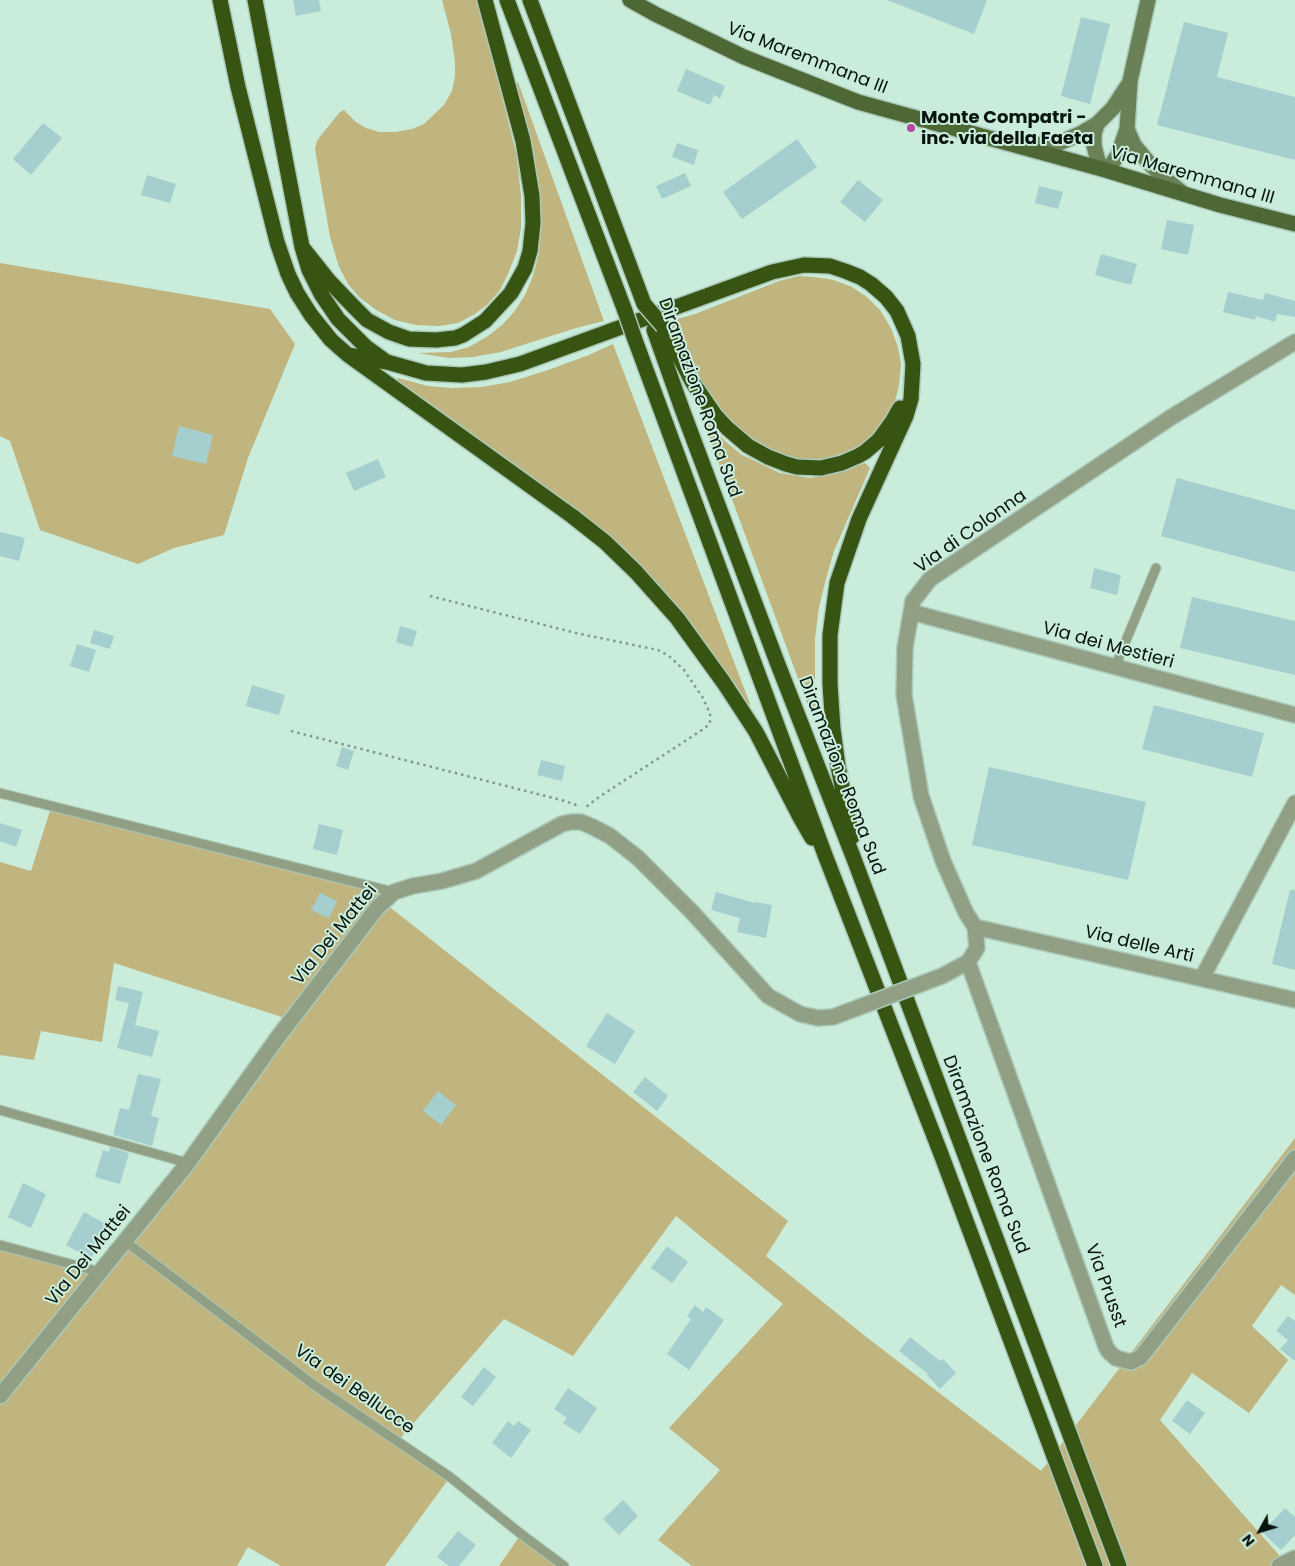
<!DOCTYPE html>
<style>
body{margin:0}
#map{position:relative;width:1295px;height:1566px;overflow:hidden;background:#caecdb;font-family:Poppins,sans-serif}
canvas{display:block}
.north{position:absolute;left:1235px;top:1506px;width:50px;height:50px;-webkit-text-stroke:4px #caecdb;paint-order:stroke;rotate:231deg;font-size:14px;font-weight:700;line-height:20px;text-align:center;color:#07130d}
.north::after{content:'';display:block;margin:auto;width:18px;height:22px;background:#07130d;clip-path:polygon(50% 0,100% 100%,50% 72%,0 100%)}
</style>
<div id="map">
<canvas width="1295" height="1566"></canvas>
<div class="north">N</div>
</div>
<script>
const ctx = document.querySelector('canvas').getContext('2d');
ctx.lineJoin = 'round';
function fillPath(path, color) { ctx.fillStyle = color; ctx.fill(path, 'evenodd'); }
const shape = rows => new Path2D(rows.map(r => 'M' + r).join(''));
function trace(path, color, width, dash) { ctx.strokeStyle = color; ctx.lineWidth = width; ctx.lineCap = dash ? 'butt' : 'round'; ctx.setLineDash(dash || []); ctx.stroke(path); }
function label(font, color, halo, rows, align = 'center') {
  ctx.font = font + ' Poppins,sans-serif'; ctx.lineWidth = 4; ctx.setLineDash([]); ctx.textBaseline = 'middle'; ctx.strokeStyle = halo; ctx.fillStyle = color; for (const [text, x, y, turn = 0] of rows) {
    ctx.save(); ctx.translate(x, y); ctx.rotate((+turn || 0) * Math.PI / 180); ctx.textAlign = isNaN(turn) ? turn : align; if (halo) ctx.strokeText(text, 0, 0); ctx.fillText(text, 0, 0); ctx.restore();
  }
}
const green = shape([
 [442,0,478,0,517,157,521,196,521,228,517,251,508,274,500,290,488,304,475,314,458,323,439,326,416,325,395,320,376,310,359,297,348,284,339,267,330,237,315,149,317,141,322,134,340,112,344,110,356,122,366,128,379,132,395,132,412,129,424,124,444,105,452,91,455,76,455,62,451,34],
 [518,82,604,321,576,328,501,352,473,357,449,358,418,353,451,352,469,347,488,336,502,325,514,312,525,295,533,276,539,253,541,221,539,185,533,149,516,85],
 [0,263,270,309,295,344,248,458,224,535,174,548,138,564,40,530,10,441,0,436],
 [799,276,815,277,834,280,852,287,867,297,880,310,891,328,898,347,901,364,899,385,895,402,885,420,874,433,858,447,843,453,822,460,798,461,753,444,717,410,672,331,674,328,670,321,695,314,779,281],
 [613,344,750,704,749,707,747,707,673,604,396,383,396,380,398,378,428,386,452,388,482,387,510,382,545,371,589,355],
 [701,415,725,441,742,455,780,473,810,478,833,474,865,463,870,468,834,551,826,579,819,607,815,639,815,695,817,710,815,713,812,713,810,711],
 [53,801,380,890,382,901,788,1221,766,1256,865,1336,1041,1471,1295,1138,1295,1295,1281,1285,1252,1326,1288,1360,1249,1413,1192,1373,1160,1420,1286,1563,1279,1566,692,1566,658,1540,720,1470,669,1428,783,1304,676,1216,573,1356,504,1319,398,1441,450,1477,385,1566,281,1566,248,1547,237,1566,0,1566,0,1245,100,1272,291,1020,114,963,102,1042,41,1031,34,1060,0,1055,0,862,31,871],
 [521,1534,564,1566,499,1566]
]);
const building = shape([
 [293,0,319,0,321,11,296,16],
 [887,0,987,0,974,34],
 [1081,17,1110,24,1090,104,1061,96],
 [1184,22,1228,33,1217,77,1295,97,1295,160,1157,125],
 [686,69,725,86,720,98,714,95,710,105,677,91],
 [43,123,62,138,31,175,13,159],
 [797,139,817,167,742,219,723,192],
 [677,143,698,150,694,165,672,157],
 [685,173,691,186,662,199,656,186],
 [147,175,176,184,170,203,141,195],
 [858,180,883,200,865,222,840,202],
 [1039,186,1063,192,1058,209,1035,203],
 [1167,220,1194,225,1188,255,1161,249],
 [1101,254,1137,264,1131,285,1095,275],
 [1228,292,1263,300,1265,293,1295,301,1295,317,1277,314,1275,322,1256,316,1255,320,1223,312],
 [179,426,213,435,206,464,172,456],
 [378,459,386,477,354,491,346,473],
 [1177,478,1295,510,1295,572,1161,536],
 [0,532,25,538,19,561,0,556],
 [1094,568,1121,575,1117,595,1090,588],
 [1192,597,1295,621,1295,675,1180,648],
 [400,626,417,631,412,647,396,642],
 [94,630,114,636,110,649,90,643],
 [77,644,96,650,89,672,70,666],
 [252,685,285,695,279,715,246,706],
 [1154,705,1264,733,1252,777,1142,749],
 [342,747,354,751,348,770,336,766],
 [541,760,565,766,562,781,537,775],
 [989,767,1146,802,1128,880,972,845],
 [0,823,22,830,16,847,0,841],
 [319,824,343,830,337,855,313,849],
 [1290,890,1295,890,1295,970,1272,964],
 [716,892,755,903,755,902,772,905,766,938,737,932,740,918,711,910],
 [320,893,337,901,329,918,311,910],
 [118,986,143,992,135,1025,159,1031,152,1057,117,1048,129,1003,115,1000],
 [607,1013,635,1031,615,1064,586,1046],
 [138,1074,161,1079,151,1116,159,1118,152,1146,113,1135,120,1108,129,1110],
 [645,1077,668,1096,657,1111,633,1092],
 [438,1091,456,1105,441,1125,423,1111],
 [110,1147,129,1153,120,1184,95,1177,103,1150,109,1152],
 [23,1183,46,1194,31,1228,8,1217],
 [84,1212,109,1226,91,1259,66,1245],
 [667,1246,688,1262,672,1283,651,1268],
 [695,1305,703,1312,706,1307,724,1320,689,1370,667,1354,691,1319,687,1316],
 [1288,1316,1295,1321,1295,1361,1280,1349,1288,1340,1276,1331],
 [910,1337,940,1361,943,1359,956,1373,940,1389,927,1375,928,1374,899,1351],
 [484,1367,496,1377,473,1406,461,1397],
 [568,1388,597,1408,580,1434,563,1423,567,1418,554,1409],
 [1187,1400,1205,1413,1190,1434,1172,1421],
 [508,1421,514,1426,518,1421,531,1430,511,1458,492,1443],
 [623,1500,638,1516,619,1535,603,1519],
 [1285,1508,1295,1517,1295,1535,1281,1550,1262,1532],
 [458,1531,476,1545,459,1566,449,1566,437,1557]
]);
const path = shape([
 [430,596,576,633,658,650,669,656,684,670,703,698,710,714,710,723,705,728,599,797,586,807],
 [291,731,565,801,579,806]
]);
const lane = shape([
 [1115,667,1156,568],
 [0,793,394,892],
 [0,1110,188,1163],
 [125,1241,314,1385,450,1477,521,1534,564,1566],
 [0,1245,100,1272]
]);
const street = shape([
 [911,612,1295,715],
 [975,927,1295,1000],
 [968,962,1106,1347,1109,1352,1116,1358,1131,1362,1141,1357,1295,1158],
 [942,976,968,962,977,948,975,927,966,913,943,861,921,796,904,695,905,648,913,601,930,579,1170,418,1295,342],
 [1202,978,1295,803],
 [0,1396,188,1163,278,1037,377,908,394,892,413,886,442,881,476,871,562,824,571,822,581,822,593,827,610,836,638,858,692,912,768,996,800,1014,818,1018,833,1017],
 [1279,1566,1295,1558]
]);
const secondary = shape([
 [1097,124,1094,134,1094,146,1098,161,1102,169,1111,165,1118,155,1127,129,1130,81,1148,0],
 [1127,129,1134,145,1149,163,1164,178,1184,194],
 [1020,146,1059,143,1080,134,1097,124,1113,108,1128,85]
]);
const primary = shape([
 [630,0,655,14,744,57,858,102,1102,169,1220,205,1295,224]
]);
const highway = shape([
 [220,0,238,87,277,242,288,274,297,293,311,315,331,340,348,355,572,516,605,542,636,572,677,618,724,683,756,732,801,819,812,838],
 [255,0,302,247,309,270,321,294,338,319,366,347,384,360],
 [507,0,625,311],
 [530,0,644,304],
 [302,247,329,281,356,309,367,320,389,332,409,339,436,340,455,338,463,335,485,321,511,293,525,268,530,251,533,223,532,196,523,141,485,0],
 [663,326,693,383,715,415,727,428,748,446,768,457,786,464,797,467,821,468,842,463,858,456,865,452,879,440,892,422,900,408],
 [654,330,682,409,777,662,854,859,1119,1566],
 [634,337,825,855,941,1154,1095,1566],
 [348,355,387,362,426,373,462,375,486,372,520,364,772,272,804,265,830,266,845,271,860,277,871,284,886,297,897,311,908,336,913,364,911,399,906,416,859,519,837,583,830,635,830,684,833,729,838,766,852,837]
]);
const streetBridge = shape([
 [833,1017,942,976]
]);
const highwayBridge = shape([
 [644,304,663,326],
 [625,311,634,337]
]);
const markers = [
 [911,128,5,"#b547a5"]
];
const streetNames = [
 ["Via Maremmana III",807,59,21],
 ["Via Maremmana III",1192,176,16],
 ["Diramazione Roma Sud",699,398,70],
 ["Via di Colonna",971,532,-35],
 ["Via dei Mestieri",1108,646,15],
 ["Diramazione Roma Sud",841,776,69],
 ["Via Dei Mattei",335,935,-51],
 ["Via delle Arti",1139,945,13],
 ["Diramazione Roma Sud",985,1155,69],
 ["Via Dei Mattei",89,1256,-51],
 ["Via Prusst",1105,1286,70],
 ["Via dei Bellucce",354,1390,35]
];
const poiNames = [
 ["Monte Compatri -",921,118],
 ["inc. via della Faeta",921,139]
];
fillPath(green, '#c0b47f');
fillPath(building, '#a5cecf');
trace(lane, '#abc9ba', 11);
trace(street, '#abc9ba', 18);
trace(secondary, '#abc9ba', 18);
trace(primary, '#abc9ba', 18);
trace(highway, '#abc9ba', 18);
trace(path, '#7f998c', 2.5, [2.5, 4]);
trace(lane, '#91a084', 9);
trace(street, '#91a084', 15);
trace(secondary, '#6a8056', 15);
trace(primary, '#4e6835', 15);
trace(highway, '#375413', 15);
trace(streetBridge, '#abc9ba', 18, []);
trace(highwayBridge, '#abc9ba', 18, []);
trace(streetBridge, '#91a084', 15);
trace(highwayBridge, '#375413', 15);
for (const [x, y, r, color] of markers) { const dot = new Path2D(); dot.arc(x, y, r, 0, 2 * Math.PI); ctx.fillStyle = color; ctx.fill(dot); trace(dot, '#caecdb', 2); }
label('18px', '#07130d', '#caecdb', streetNames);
label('bold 18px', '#07130d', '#caecdb', poiNames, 'left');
</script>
